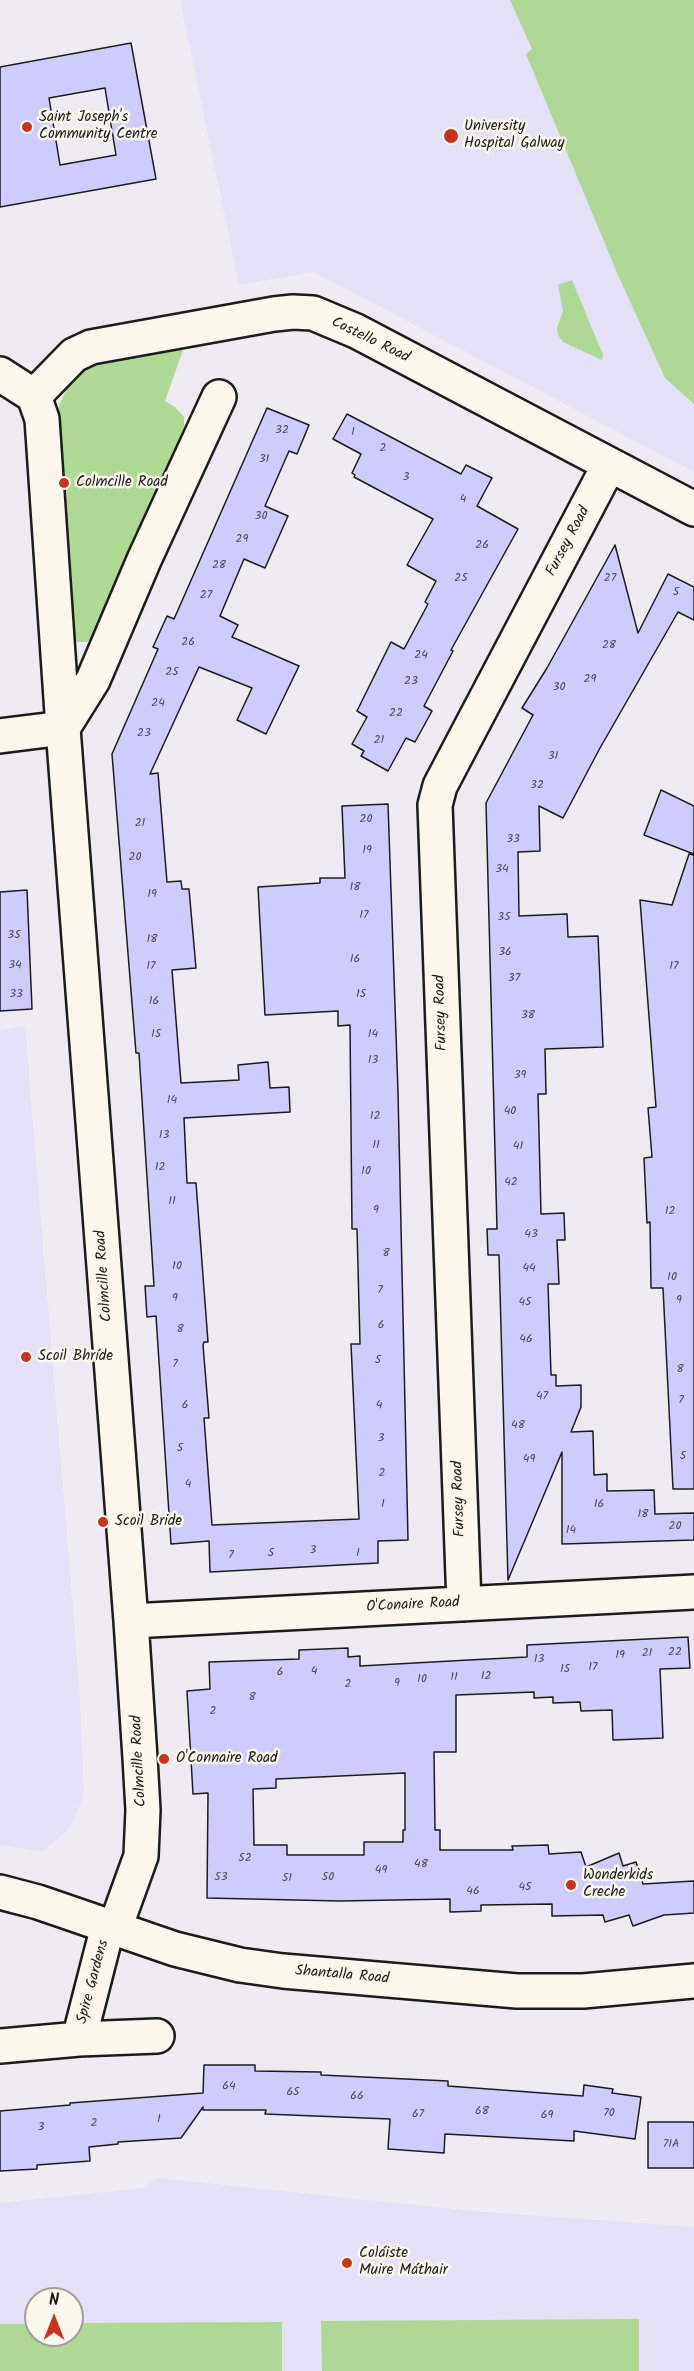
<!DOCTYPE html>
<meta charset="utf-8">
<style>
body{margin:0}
#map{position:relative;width:694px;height:2371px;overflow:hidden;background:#eeeaf2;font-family:Kalam,sans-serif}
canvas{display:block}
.north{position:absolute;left:24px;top:2287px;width:60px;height:60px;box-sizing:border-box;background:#fbf7ec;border:2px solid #a29f99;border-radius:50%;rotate:0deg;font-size:16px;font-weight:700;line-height:24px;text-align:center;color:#1c1c1c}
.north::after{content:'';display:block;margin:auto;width:21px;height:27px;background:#c8321e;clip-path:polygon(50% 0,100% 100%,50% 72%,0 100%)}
</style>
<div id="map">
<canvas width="694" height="2371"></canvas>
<div class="north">N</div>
</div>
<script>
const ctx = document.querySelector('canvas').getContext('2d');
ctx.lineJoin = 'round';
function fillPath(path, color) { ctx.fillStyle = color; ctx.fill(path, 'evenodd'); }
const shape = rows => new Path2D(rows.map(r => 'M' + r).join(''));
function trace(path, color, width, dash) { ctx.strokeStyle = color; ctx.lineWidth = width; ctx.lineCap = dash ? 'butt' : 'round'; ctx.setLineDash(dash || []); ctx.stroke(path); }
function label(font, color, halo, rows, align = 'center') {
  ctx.font = font + ' Kalam,sans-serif'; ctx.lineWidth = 5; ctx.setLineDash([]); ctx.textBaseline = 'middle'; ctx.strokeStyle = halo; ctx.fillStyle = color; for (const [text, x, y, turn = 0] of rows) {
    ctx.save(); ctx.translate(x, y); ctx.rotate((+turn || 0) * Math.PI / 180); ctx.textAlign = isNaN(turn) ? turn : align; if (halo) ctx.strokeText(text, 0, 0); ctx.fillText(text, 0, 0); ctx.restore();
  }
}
const built = shape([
 [180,0,694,0,694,472,314,272,239,285],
 [25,1026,79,1683,84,1796,70,1828,42,1852,0,1845,0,1030],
 [157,2178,474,2211,694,2227,694,2371,0,2371,0,2203,143,2188],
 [36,2299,72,2299,72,2335,36,2335]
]);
const green = shape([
 [510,0,694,0,694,404,665,378,618,275,526,54,532,49],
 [572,280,603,355,602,360,563,342,558,335,557,328,563,311,558,285],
 [184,347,165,401,175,407,184,417,184,428,94,639,86,642,78,642,71,637,56,415,59,405,68,386,85,368,97,363],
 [639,2319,639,2371,322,2371,321,2321],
 [282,2322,282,2371,0,2371,0,2324,36,2324,36,2335,72,2335,72,2323]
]);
const building = shape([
 [131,43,156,179,0,207,0,67,131,43],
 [105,88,116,155,60,165,49,98,105,88],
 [267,408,309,425,297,454,289,451,265,506,288,516,265,568,244,559,220,616,238,625,232,637,299,666,266,734,237,720,252,688,199,667,150,774,158,773,167,882,181,881,182,889,189,889,196,968,172,970,181,1083,239,1080,238,1065,268,1062,270,1088,289,1087,290,1112,184,1118,187,1183,196,1183,208,1342,204,1342,203,1345,209,1418,204,1418,212,1525,359,1519,351,1344,360,1344,357,1229,352,1229,350,1025,338,1026,338,1011,265,1015,258,887,320,883,320,878,345,878,342,806,388,804,398,1092,408,1540,378,1541,378,1563,210,1572,209,1541,171,1544,156,1316,147,1317,145,1286,154,1286,139,1053,136,1053,112,754,158,649,153,647,167,616,174,619,267,408],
 [347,414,461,474,466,465,492,478,477,506,518,529,451,650,453,651,424,706,432,711,415,742,406,738,388,771,361,756,364,751,352,744,367,717,357,711,391,642,404,649,428,604,425,602,436,581,407,565,433,519,354,477,355,475,352,473,361,454,333,439,347,414],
 [615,545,638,633,668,574,694,587,694,620,678,612,600,748,563,818,539,806,540,851,518,852,519,916,567,914,568,937,598,936,603,1047,545,1049,546,1094,538,1094,541,1214,564,1213,565,1240,557,1240,559,1284,548,1284,551,1375,556,1375,556,1386,581,1385,581,1407,571,1432,593,1431,594,1475,607,1474,607,1491,654,1490,655,1514,694,1513,694,1540,562,1544,562,1452,508,1580,499,1255,488,1255,487,1229,497,1229,486,803,533,715,522,708,547,668,615,545],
 [661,790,694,806,694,854,644,835,661,790],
 [689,854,694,855,694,1489,673,1489,663,1288,651,1288,650,1222,647,1223,644,1158,652,1157,648,1108,656,1107,640,900,672,905,689,854],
 [27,890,32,1009,0,1011,0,892,27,890],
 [688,1637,690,1668,660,1669,663,1738,613,1740,612,1710,581,1711,580,1702,553,1703,553,1697,534,1698,534,1692,456,1695,456,1752,434,1752,435,1830,440,1830,440,1850,513,1850,512,1846,548,1845,549,1854,581,1852,586,1867,619,1853,623,1866,636,1862,643,1884,694,1881,694,1913,664,1915,633,1926,629,1915,605,1922,603,1915,552,1916,552,1904,481,1905,481,1911,450,1912,450,1899,340,1901,207,1898,208,1793,193,1794,187,1691,210,1689,209,1662,299,1659,299,1650,348,1648,348,1657,360,1656,360,1666,469,1660,527,1657,527,1645,688,1637],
 [405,1773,405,1830,403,1830,403,1842,364,1842,364,1855,287,1855,287,1845,254,1845,253,1789,276,1788,276,1779,405,1773],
 [204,2065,255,2065,255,2071,321,2072,321,2075,448,2081,448,2086,583,2096,584,2085,613,2089,612,2093,641,2097,635,2139,574,2131,574,2141,445,2134,444,2153,388,2149,390,2119,265,2114,266,2110,203,2110,203,2107,181,2138,118,2142,118,2144,89,2147,90,2161,37,2165,37,2169,0,2171,0,2111,70,2105,70,2103,203,2093,204,2065],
 [648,2122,694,2122,694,2168,648,2168,648,2122]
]);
const minor = shape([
 [0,374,34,396],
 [34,396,42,419,63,728,131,1621,140,1758,143,1810,141,1856,115,1928],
 [34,396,74,355,91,347,274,314,293,312,313,313,356,331,694,509],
 [0,736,63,728,93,680,144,560,219,397],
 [464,1604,435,805,440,786,609,465],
 [131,1621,694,1592],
 [79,2039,108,1926],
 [0,2046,79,2039,157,2036]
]);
const tertiary = shape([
 [0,1892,38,1902,175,1949,240,1965,283,1971,517,1991,583,1991,694,1981]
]);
const markers = [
 [27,127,6,"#c8321e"],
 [451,136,8,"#c8321e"],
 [64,483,6,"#c8321e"],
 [26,1357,6,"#c8321e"],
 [103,1522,6,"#c8321e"],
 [164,1759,6,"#c8321e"],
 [571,1885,6,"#c8321e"],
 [347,2263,6,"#c8321e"]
];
const numberNames = [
 ["32",282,431],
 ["1",353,433],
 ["2",383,449],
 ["31",264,460],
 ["3",406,478],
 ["4",463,500],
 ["30",261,517],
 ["29",242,540],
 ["26",482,546],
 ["28",219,566],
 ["25",461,579],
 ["27",610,579],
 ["5",676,593],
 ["27",206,596],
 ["26",188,643],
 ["28",609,646],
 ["24",421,656],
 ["25",172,673],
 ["29",590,680],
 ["23",411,682],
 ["30",559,688],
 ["24",158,704],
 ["22",396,714],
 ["23",144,734],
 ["21",379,741],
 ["31",553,757],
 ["32",537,786],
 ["20",366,820],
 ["21",140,824],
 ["33",513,840],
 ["19",367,851],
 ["20",135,858],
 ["34",502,870],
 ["18",355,888],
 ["19",152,895],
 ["17",364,916],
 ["35",504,918],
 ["35",14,936],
 ["18",152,940],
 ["36",505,953],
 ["16",355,960],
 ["34",15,966],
 ["17",151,967],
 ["17",674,967],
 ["37",514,979],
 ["33",16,995],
 ["15",361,995],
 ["16",154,1002],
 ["38",528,1016],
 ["15",156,1035],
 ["14",373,1035],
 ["13",373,1061],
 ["39",520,1076],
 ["14",172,1101],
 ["40",510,1112],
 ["12",375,1117],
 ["13",164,1136],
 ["11",376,1146],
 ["41",518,1147],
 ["12",160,1168],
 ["10",366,1172],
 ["42",511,1183],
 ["11",172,1202],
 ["9",376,1211],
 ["12",670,1212],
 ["43",531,1235],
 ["8",386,1254],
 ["10",177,1267],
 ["44",529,1269],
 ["10",672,1278],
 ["7",380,1291],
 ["9",175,1299],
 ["9",679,1301],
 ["45",525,1303],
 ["6",381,1326],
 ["8",180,1330],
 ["46",526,1340],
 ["5",378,1361],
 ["7",175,1365],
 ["8",680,1370],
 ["47",542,1397],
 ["7",681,1401],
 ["6",185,1406],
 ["4",379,1406],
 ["48",518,1426],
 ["3",381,1439],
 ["5",180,1449],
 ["5",683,1457],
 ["49",529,1460],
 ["2",382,1474],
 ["4",188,1485],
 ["1",383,1505],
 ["16",599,1505],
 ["18",643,1515],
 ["20",675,1527],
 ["14",571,1531],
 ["3",313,1551],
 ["5",271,1554],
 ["1",358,1554],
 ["7",231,1556],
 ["22",675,1653],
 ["21",647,1654],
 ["19",620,1656],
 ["13",539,1660],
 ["17",593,1668],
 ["15",565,1670],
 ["4",314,1672],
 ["6",280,1673],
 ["12",486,1677],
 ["11",454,1678],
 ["10",422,1680],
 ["9",397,1684],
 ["2",348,1685],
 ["8",252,1698],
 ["2",213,1712],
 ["52",245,1859],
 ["48",421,1865],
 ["49",381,1871],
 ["53",221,1878],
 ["50",328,1878],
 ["51",287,1879],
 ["45",525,1888],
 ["46",473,1892],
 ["64",229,2087],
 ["65",293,2093],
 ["66",357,2097],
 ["68",482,2112],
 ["70",609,2114],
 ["67",418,2115],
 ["69",547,2116],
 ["1",159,2120],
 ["2",94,2124],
 ["3",41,2128],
 ["71A",671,2145]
];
const poiNames = [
 ["Saint Joseph's",39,118],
 ["Community Centre",39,135],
 ["University",464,127],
 ["Hospital Galway",464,144],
 ["Colmcille Road",76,483],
 ["Scoil Bhríde",38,1357],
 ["Scoil Bride",115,1522],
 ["O'Connaire Road",176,1759],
 ["Wonderkids",583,1876],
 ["Creche",583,1893],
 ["Coláiste",359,2254],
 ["Muire Máthair",359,2271]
];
const streetNames = [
 ["Costello Road",370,341,26],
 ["Fursey Road",569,542,-62],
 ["Fursey Road",442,1013,-92],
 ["Colmcille Road",105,1276,-94],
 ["Fursey Road",460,1499,-92],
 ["O'Conaire Road",413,1606,-3],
 ["Colmcille Road",140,1761,-93],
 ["Shantalla Road",342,1976,5],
 ["Spire Gardens",94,1982,-75]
];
fillPath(built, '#e4e1f6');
fillPath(green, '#afd894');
fillPath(building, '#ceccff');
trace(building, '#1c1c1c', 1.5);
trace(minor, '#1c1c1c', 38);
trace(tertiary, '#1c1c1c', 38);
trace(minor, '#fbf7ec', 33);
trace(tertiary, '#fbf7ec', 33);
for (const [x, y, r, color] of markers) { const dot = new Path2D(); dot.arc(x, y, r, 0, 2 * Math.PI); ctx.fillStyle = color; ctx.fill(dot); trace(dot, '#fbf7ec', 2); }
label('12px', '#484855', null, numberNames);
label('15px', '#1c1c1c', '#fbf7ec', poiNames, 'left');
label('15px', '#1c1c1c', '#fbf7ec', streetNames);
</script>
